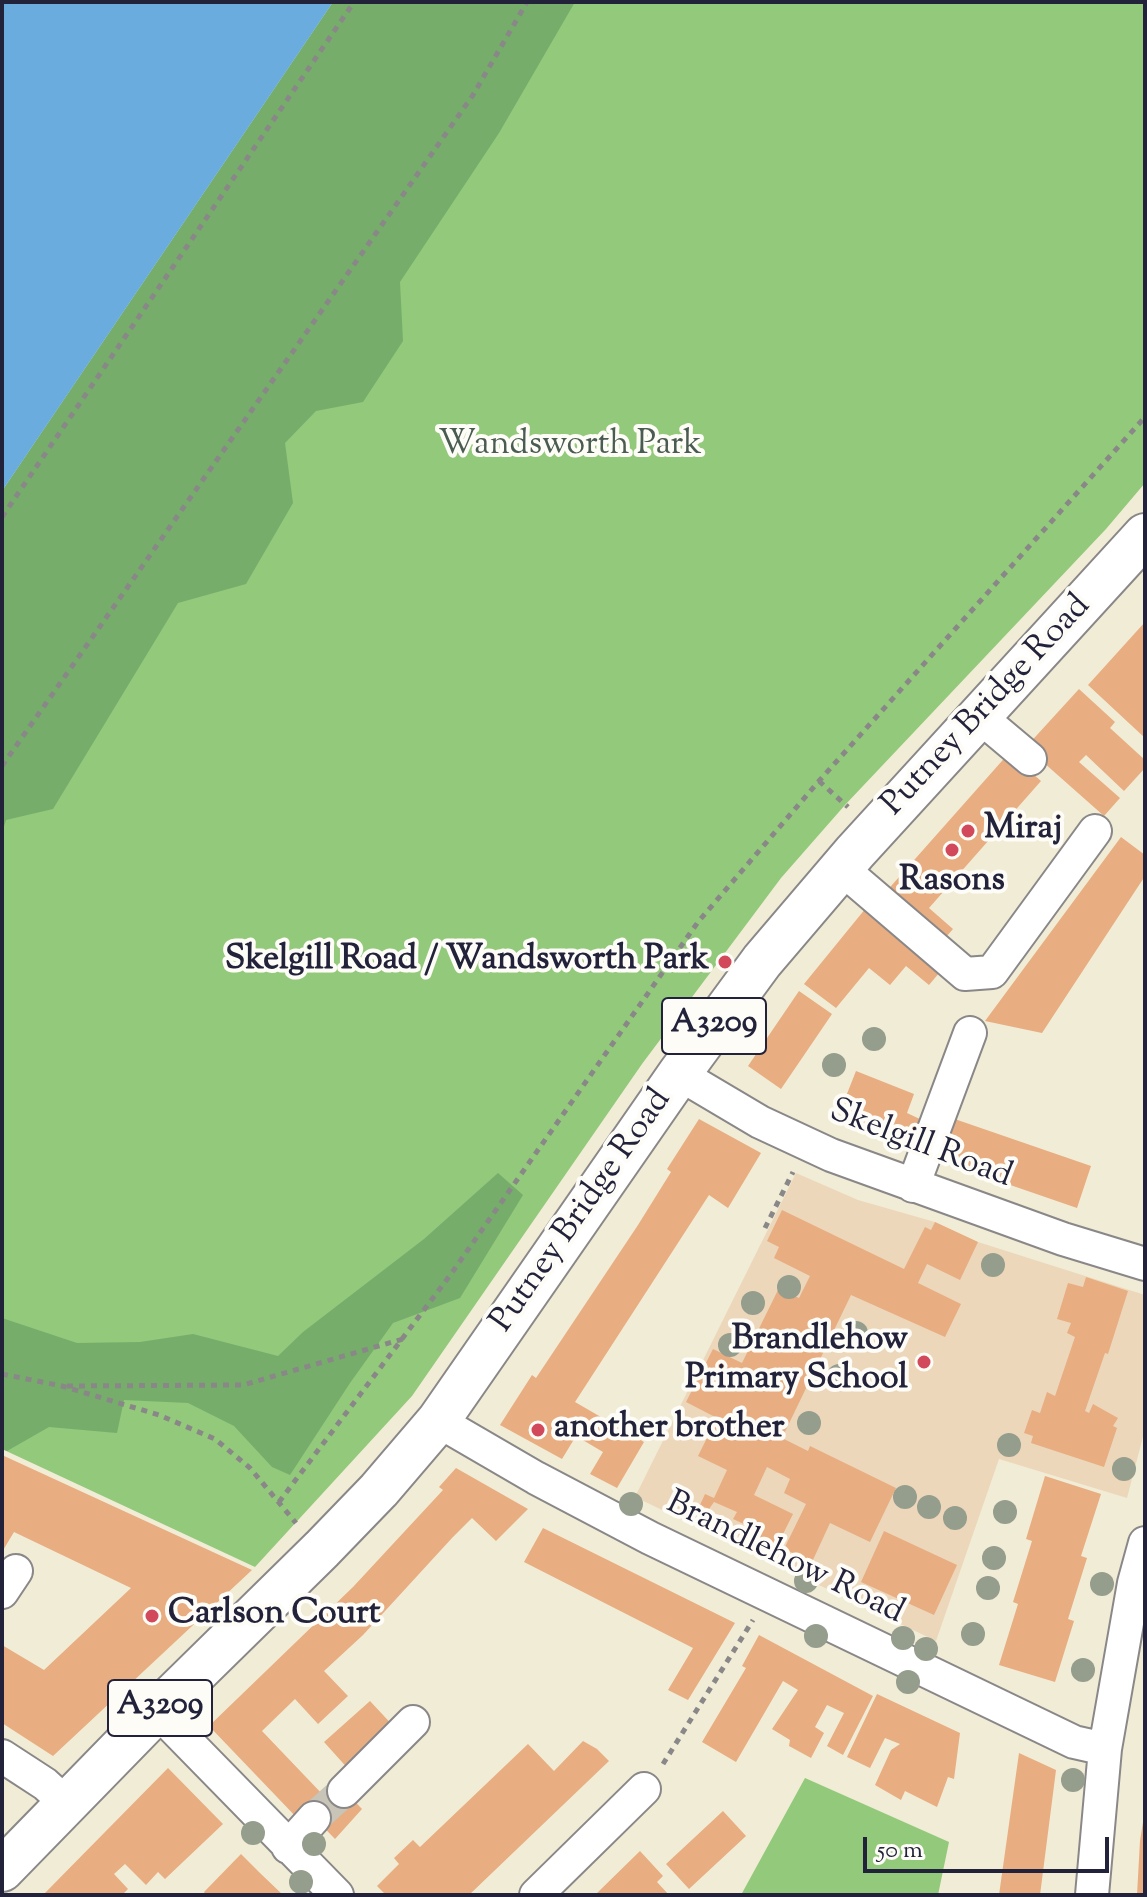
<!DOCTYPE html>
<style>
body{margin:0}
#map{position:relative;width:1147px;height:1897px;overflow:hidden;background:#f1ecd6;font-family:"Sorts Mill Goudy",serif}
canvas{display:block}
.frame{position:absolute;inset:0;border:4px solid #22223b;pointer-events:none}
.scale{position:absolute;left:863px;top:1837px;width:246px;height:36px;box-sizing:border-box;border:4px solid #22223b;border-top:0;padding-left:10px;font-size:24px;line-height:28px;white-space:nowrap;color:#22223b;-webkit-text-stroke:6px #fdfcf7;paint-order:stroke}
</style>
<div id="map">
<canvas width="1147" height="1897"></canvas>
<div class="frame"></div>
<div class="scale">50 m</div>
</div>
<script>
const ctx = document.querySelector('canvas').getContext('2d');
ctx.lineJoin = 'round';
function fillPath(path, color) { ctx.fillStyle = color; ctx.fill(path, 'evenodd'); }
const shape = rows => new Path2D(rows.map(r => 'M' + r).join(''));
function trace(path, color, width, dash) { ctx.strokeStyle = color; ctx.lineWidth = width; ctx.lineCap = dash ? 'butt' : 'round'; ctx.setLineDash(dash || []); ctx.stroke(path); }
function label(font, color, halo, rows, align = 'center') {
  ctx.font = font + ' "Sorts Mill Goudy",serif'; ctx.lineWidth = 8; ctx.setLineDash([]); ctx.textBaseline = 'middle'; ctx.strokeStyle = halo; ctx.fillStyle = color; for (const [text, x, y, turn = 0] of rows) {
    ctx.save(); ctx.translate(x, y); ctx.rotate((+turn || 0) * Math.PI / 180); ctx.textAlign = isNaN(turn) ? turn : align; if (halo) ctx.strokeText(text, 0, 0); ctx.fillText(text, 0, 0); ctx.restore();
  }
}
const built = shape([
 [796,1173,858,1200,935,1222,978,1242,1145,1295,1145,1429,1127,1498,999,1459,936,1641,635,1497]
]);
const green = shape([
 [333,2,1145,2,1145,483,1106,529,845,805,781,878,642,1064,412,1396,255,1567,2,1449,2,491],
 [805,1778,949,1842,938,1895,741,1895]
]);
const forest = shape([
 [333,2,575,2,499,133,400,282,403,341,363,402,316,411,285,443,293,503,246,584,178,603,53,809,6,820,2,833,2,491],
 [498,1173,523,1195,460,1298,393,1323,350,1383,290,1475,272,1467,234,1426,188,1403,124,1400,117,1433,49,1427,7,1451,2,1449,2,1318,77,1343,140,1342,193,1334,278,1356,303,1332,424,1239]
]);
const water = shape([
 [2,2,333,2,2,491]
]);
const building = shape([
 [1145,622,1145,738,1088,685],
 [1079,689,1115,722,1110,728,1145,760,1145,768,1124,791,1086,755,1079,762,1120,798,1104,816,1026,747],
 [1009,753,1041,781,929,908,953,929,940,944,884,894],
 [1121,837,1145,855,1145,876,1042,1033,985,1021],
 [870,903,945,966,929,985,906,966,890,985,869,968,836,1008,804,984],
 [799,991,832,1014,781,1089,748,1066],
 [856,1071,914,1094,907,1113,922,1120,912,1143,839,1114],
 [946,1116,1091,1166,1077,1208,932,1158],
 [699,1119,761,1153,728,1208,709,1195,575,1402,644,1442,617,1488,590,1474,603,1452,576,1436,562,1459,500,1425,532,1375,536,1378,638,1225,671,1172,667,1169],
 [782,1210,904,1269,925,1227,931,1230,935,1222,978,1242,960,1280,927,1264,918,1283,961,1304,945,1337,851,1295,782,1438,808,1451,810,1446,896,1488,870,1542,830,1523,812,1562,784,1549,806,1504,784,1493,790,1479,767,1467,754,1495,793,1514,775,1550,742,1533,746,1525,733,1519,737,1512,714,1502,709,1509,700,1505,705,1494,714,1498,727,1470,698,1456,717,1418,686,1402,713,1349,742,1363,779,1288,799,1298,810,1276,774,1258,779,1247,767,1241],
 [1086,1277,1128,1291,1108,1354,1105,1353,1085,1411,1089,1413,1093,1404,1118,1418,1113,1426,1117,1428,1104,1467,1031,1443,1033,1436,1024,1433,1032,1410,1040,1413,1047,1392,1055,1396,1075,1337,1067,1333,1071,1323,1057,1319,1068,1283,1083,1287],
 [2,1455,252,1570,53,1756,2,1723,2,1645,44,1670,131,1588,14,1532,2,1552],
 [456,1468,528,1509,496,1541,472,1518,452,1538,363,1635,324,1671,348,1696,318,1724,295,1699,262,1731,325,1797,338,1784,362,1809,335,1839,309,1812,299,1820,209,1726,353,1587,443,1490,439,1487],
 [1045,1476,1101,1494,1081,1556,1087,1558,1068,1619,1074,1621,1055,1682,999,1665,1018,1604,1013,1602,1032,1541,1026,1539],
 [543,1528,735,1623,688,1700,668,1690,693,1648,524,1562],
 [884,1531,957,1565,934,1615,861,1582],
 [759,1635,873,1696,843,1755,827,1746,844,1713,827,1705,815,1727,824,1733,811,1758,789,1746,790,1740,772,1729,798,1690,783,1681,736,1762,702,1742,746,1668,742,1666],
 [877,1694,960,1733,954,1779,948,1777,937,1807,905,1791,901,1800,875,1785,891,1750,900,1744,885,1738,870,1768,847,1757],
 [370,1701,397,1730,351,1772,324,1742],
 [583,1741,597,1749,609,1761,469,1895,386,1895,377,1886,399,1864,394,1858,413,1840,420,1847,528,1744,554,1771],
 [1019,1753,1056,1770,1040,1895,999,1895],
 [168,1768,223,1824,165,1879,158,1872,146,1885,125,1864,114,1874,128,1889,122,1895,43,1895],
 [723,1811,746,1836,689,1889,666,1864],
 [1143,1822,1145,1895,1137,1895,1140,1841],
 [640,1851,663,1876,657,1882,669,1895,595,1895],
 [241,1854,261,1874,283,1895,206,1895,204,1892]
]);
const minorTunnel = shape([
 [314,1818,344,1791]
]);
const path = shape([
 [2,517,354,2],
 [2,766,473,95,527,2],
 [819,781,848,807],
 [765,1228,793,1172],
 [2,1374,62,1386,159,1415,215,1439,250,1468,296,1523],
 [67,1386,243,1385,403,1339],
 [279,1502,451,1274,698,922,819,781,1145,417],
 [663,1764,753,1620]
]);
const minor = shape([
 [980,717,1030,759],
 [841,868,965,974,992,972,1095,831],
 [679,1074,760,1122,831,1155,1063,1239,1145,1264],
 [913,1186,970,1033],
 [438,1421,536,1478,650,1538,1074,1742,1105,1749],
 [2,1592,16,1571],
 [157,1711,337,1895],
 [2,1756,45,1784,66,1803],
 [344,1791,413,1722],
 [288,1847,314,1818],
 [536,1895,644,1789],
 [1092,1895,1105,1749,1134,1583,1145,1543]
]);
const major = shape([
 [2,1870,157,1711,322,1549,379,1490,438,1421,679,1074,762,961,855,852,1145,535]
]);
const trees = [
 [874,1039],
 [834,1065],
 [993,1265],
 [789,1287],
 [753,1303],
 [856,1333],
 [730,1345],
 [839,1376],
 [809,1423],
 [1009,1445],
 [1124,1469],
 [905,1497],
 [631,1504],
 [929,1507],
 [1005,1512],
 [955,1518],
 [994,1558],
 [806,1581],
 [1102,1584],
 [988,1588],
 [973,1634],
 [816,1636],
 [903,1638],
 [926,1649],
 [1083,1670],
 [908,1682],
 [1073,1780],
 [253,1833],
 [314,1844],
 [301,1882]
];
const markers = [
 [968,831,8,"#d1495b"],
 [952,850,8,"#d1495b"],
 [725,962,8,"#d1495b"],
 [924,1362,8,"#d1495b"],
 [538,1430,8,"#d1495b"],
 [152,1616,8,"#d1495b"]
];
const shields = [
 [714,1026,104],
 [160,1708,104]
];
const shieldNames = [
 ["A3209",714,1026],
 ["A3209",160,1708]
];
const parkNames = [
 ["Wandsworth Park",570,447]
];
const streetNames = [
 ["Putney Bridge Road",988,707,-47],
 ["Skelgill Road",920,1146,21],
 ["Putney Bridge Road",583,1212,-55],
 ["Brandlehow Road",784,1560,26]
];
const poiNames = [
 ["Miraj",984,831],
 ["Rasons",952,883,"center"],
 ["Skelgill Road / Wandsworth Park",709,962,"right"],
 ["Brandlehow",908,1342,"right"],
 ["Primary School",908,1381,"right"],
 ["another brother",554,1430],
 ["Carlson Court",168,1616]
];
fillPath(built, '#edd7bb');
fillPath(green, '#93c97b');
fillPath(forest, '#76ad6b');
fillPath(water, '#69acdd');
fillPath(building, '#e8ad81');
trace(minorTunnel, '#c8c4b7', 32, [32, 16]);
trace(minor, '#8a8788', 36);
trace(major, '#8a8788', 46);
trace(path, '#8a8788', 5, [6, 6]);
trace(minor, '#fff', 32);
trace(major, '#fff', 42);
ctx.fillStyle = '#959d8d';
for (const [x, y] of trees) { ctx.beginPath(); ctx.arc(x, y, 12, 0, 2 * Math.PI); ctx.fill(); }
for (const [x, y, r, color] of markers) { const dot = new Path2D(); dot.arc(x, y, r, 0, 2 * Math.PI); ctx.fillStyle = color; ctx.fill(dot); trace(dot, '#fdfcf7', 3); }
for (const [x, y, w] of shields) { const box = new Path2D(); box.roundRect(x - w / 2, y - 28, w, 56, 6); ctx.fillStyle = '#fdfcf7'; ctx.fill(box); trace(box, '#22223b', 2); }
label('bold 32px', '#22223b', null, shieldNames);
label('34px', '#4a5c51', '#fdfcf7', parkNames);
label('34px', '#22223b', '#fdfcf7', streetNames);
label('bold 34px', '#22223b', '#fdfcf7', poiNames, 'left');
</script>
